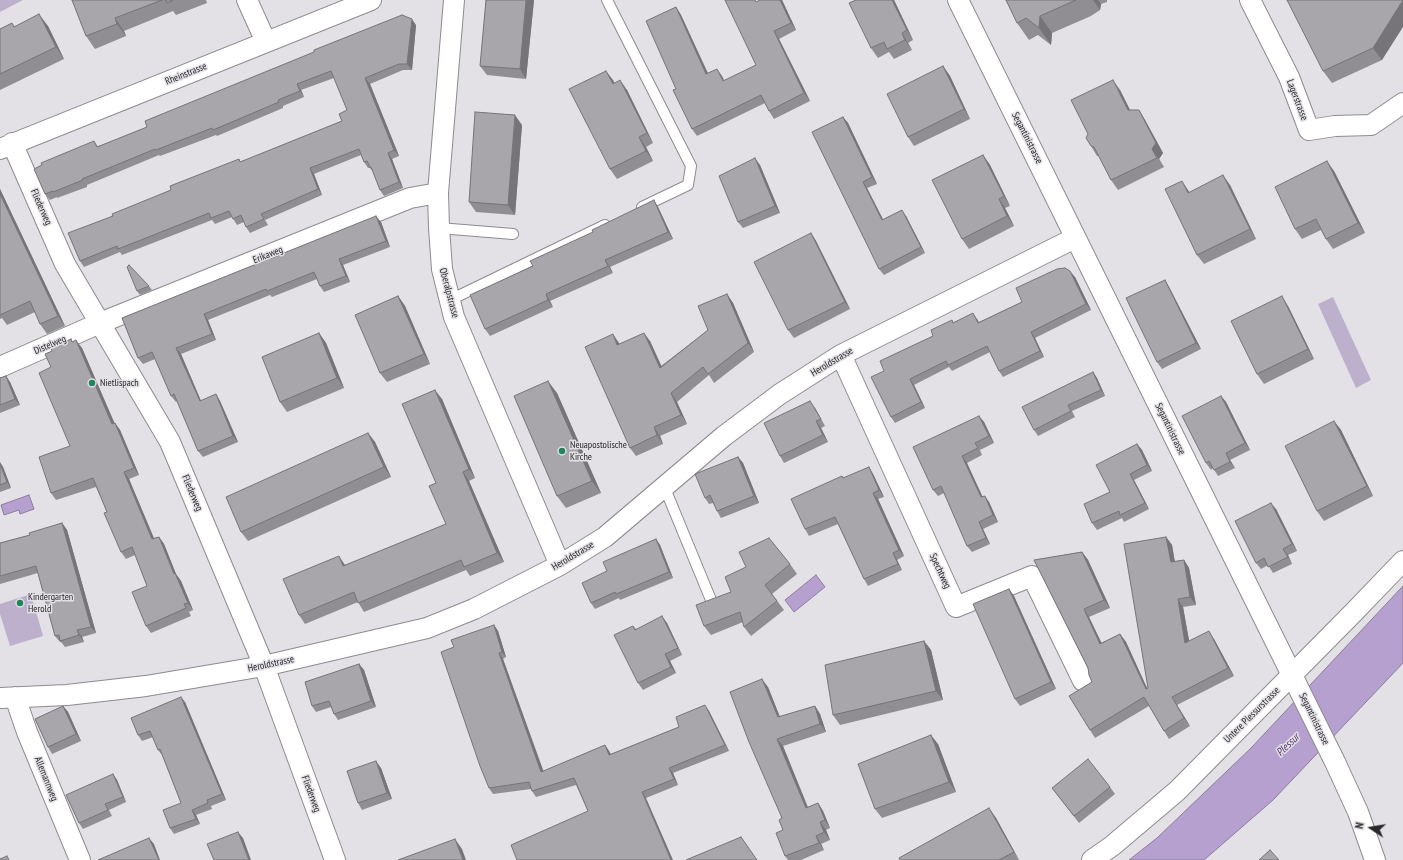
<!DOCTYPE html>
<style>
body{margin:0}
#map{position:relative;width:1403px;height:860px;overflow:hidden;background:#e3e0e6;font-family:"PT Sans Narrow",sans-serif}
canvas{display:block}
.north{position:absolute;left:1351px;top:808px;width:40px;height:40px;-webkit-text-stroke:3px #e3e0e6;paint-order:stroke;rotate:282deg;font-size:11px;font-weight:700;line-height:16px;text-align:center;color:#29282a}
.north::after{content:'';display:block;margin:auto;width:14px;height:18px;background:#29282a;clip-path:polygon(50% 0,100% 100%,50% 72%,0 100%)}
</style>
<div id="map">
<canvas width="1403" height="860"></canvas>
<div class="north">N</div>
</div>
<script>
const ctx = document.querySelector('canvas').getContext('2d');
ctx.lineJoin = 'round';
function fillPath(path, color) { ctx.fillStyle = color; ctx.fill(path, 'evenodd'); }
const shape = rows => new Path2D(rows.map(r => 'M' + r).join(''));
function trace(path, color, width, dash) { ctx.strokeStyle = color; ctx.lineWidth = width; ctx.lineCap = dash ? 'butt' : 'round'; ctx.setLineDash(dash || []); ctx.stroke(path); }
function label(font, color, halo, rows, align = 'center') {
  ctx.font = font + ' "PT Sans Narrow",sans-serif'; ctx.lineWidth = 3; ctx.setLineDash([]); ctx.textBaseline = 'middle'; ctx.strokeStyle = halo; ctx.fillStyle = color; for (const [text, x, y, turn = 0] of rows) {
    ctx.save(); ctx.translate(x, y); ctx.rotate((+turn || 0) * Math.PI / 180); ctx.textAlign = isNaN(turn) ? turn : align; if (halo) ctx.strokeText(text, 0, 0); ctx.fillText(text, 0, 0); ctx.restore();
  }
}
const green = shape([
 [0,0,23,0,0,12],
 [1333,297,1371,380,1356,388,1318,304],
 [31,594,43,636,10,646,0,614,0,604]
]);
const water = shape([
 [29,495,34,509,20,514,19,510,4,515,1,505,29,495],
 [816,575,825,587,794,612,785,600,816,575],
 [1403,586,1403,663,1273,800,1204,860,1129,860,1157,838,1251,748,1403,586]
]);
const service = shape([
 [607,0,691,166,688,185,642,207],
 [439,228,513,234],
 [450,300,605,225],
 [664,486,711,600]
]);
const minor = shape([
 [247,0,266,42],
 [454,0,438,193,439,228,442,269,454,317,560,565],
 [958,0,1335,762,1358,812,1375,860],
 [1250,0,1289,77,1309,130,1335,126,1371,125,1403,103],
 [12,143,65,264,170,442,264,666,335,860],
 [0,149,371,0],
 [841,355,956,607,1032,576,1083,681],
 [0,367,100,323,410,198,438,193],
 [15,697,27,732,80,860],
 [0,698,67,695,146,686,264,666,427,628,474,609,560,565,605,537,724,436,780,394,841,355,1075,238],
 [1092,860,1112,846,1177,791,1353,613,1403,561]
]);
const wall = shape([
 [72,0,206,0,207,3,176,15,173,11,124,31,126,36,95,49,86,36],
 [486,0,534,0,526,79,487,75,480,66],
 [782,0,796,30,779,39,810,101,774,119,769,111,765,103,697,136,692,129,676,89,676,7,681,15,708,73,722,76,724,81,756,65,757,1],
 [856,0,894,0,913,40,908,43,912,50,894,59,889,52,878,58,871,48],
 [1006,0,1107,0,1107,2,1101,4,1100,10,1091,16,1052,33,1051,45,1038,35,1029,40,1017,23],
 [1403,0,1382,60,1332,83,1323,71],
 [12,23,15,27,48,26,64,59,0,90,0,29],
 [416,25,412,70,403,70,370,84,399,156,392,159,403,188,384,196,380,190,374,173,370,168,368,168,364,162,361,155,314,174,322,195,265,220,268,225,250,233,246,227,244,222,237,225,232,217,215,224,212,220,122,255,120,252,84,267,80,261,113,216,241,162,342,121,347,110,334,78,301,90,304,97,283,106,283,108,217,136,216,135,160,156,159,155,87,185,87,187,57,198,57,197,50,200,45,194,94,141,98,147],
 [943,66,950,76,970,119,914,146,908,137],
 [613,80,614,83,627,90,653,143,646,147,653,161,617,179,610,169],
 [1120,90,1130,110,1139,110,1145,120,1163,153,1159,159,1164,167,1118,190,1111,180,1099,156,1097,156,1091,146],
 [843,117,848,123,877,184,867,188,883,220,906,216,925,253,884,275,879,269],
 [522,125,515,215,476,212,469,202],
 [983,155,990,165,1010,206,1005,208,1014,226,969,249,962,239],
 [760,165,780,213,743,228,738,222],
 [1334,171,1365,233,1333,249,1326,239,1321,230,1302,239,1295,229],
 [1230,185,1256,239,1204,264,1197,255,1188,190,1189,192],
 [0,189,65,326,47,334,40,324,35,312,7,325,2,318,0,319],
 [658,207,673,239,610,267,613,273,550,301,553,307,490,336,485,329,533,266],
 [381,222,390,247,343,265,350,282,324,292,320,286,317,279,272,297,270,295,208,320,216,340,181,354,201,401,216,394,220,401,238,442,203,457,198,451,177,401,176,402,171,396,155,359,143,364,138,358,122,318],
 [811,233,816,241,850,309,794,338,788,330],
 [1075,277,1091,310,1035,338,1044,357,1003,377,999,371,990,352,952,371,949,367,914,385,925,408,895,423,891,417,884,371,933,336,952,320,953,322,977,319,979,322],
 [1165,280,1169,287,1201,349,1162,369,1157,362],
 [149,286,152,290,140,295,137,291],
 [727,294,733,303,754,352,714,383,709,375,677,402,687,424,660,436,663,444,636,456,630,448,619,344,650,341,661,366,708,330],
 [398,296,405,306,430,364,387,382,380,373],
 [1288,306,1314,359,1264,384,1257,374],
 [319,333,326,343,344,388,287,412,280,402],
 [71,339,73,342,82,348,114,423,115,423,120,430,139,475,129,479,154,538,159,537,164,544,176,574,181,581,193,610,189,612,191,616,151,633,146,626,147,586,135,555,126,559,121,552,107,512,96,487,56,500,51,493,70,446,51,367],
 [1093,372,1097,378,1105,396,1072,411,1075,417,1038,436,1034,430],
 [6,376,10,382,20,405,0,413,0,378],
 [557,393,601,493,566,508,557,496],
 [1221,396,1226,402,1250,450,1230,460,1235,468,1218,476,1213,468,1211,470,1206,463],
 [442,399,475,478,469,481,504,562,470,576,466,570,364,612,358,602,305,624,299,615,346,565,446,524,436,483],
 [815,408,825,426,821,428,828,442,784,463,780,456],
 [979,416,984,422,994,443,980,450,982,455,967,463,982,497,989,502,998,522,983,529,990,544,972,552,967,546,944,493,938,496,933,490],
 [1334,421,1341,430,1373,496,1324,521,1317,511],
 [368,433,375,442,391,477,248,541,241,532],
 [1137,444,1142,450,1152,471,1134,480,1149,509,1124,522,1122,518,1097,530,1092,523],
 [738,457,743,463,759,503,721,518,717,511,713,503,709,504,705,498],
 [0,462,3,467,11,488,0,492],
 [869,467,873,474,884,497,878,499,904,556,897,560,902,570,868,586,864,579,838,524,809,536,805,529,842,476,844,478],
 [1276,509,1297,551,1288,555,1292,564,1273,573,1268,565,1261,569,1256,563],
 [62,523,67,530,96,633,82,637,84,642,65,647,61,642,60,642,55,636,38,573,0,584,0,543,30,535],
 [1166,537,1172,545,1175,562,1184,560,1189,568,1196,605,1183,607,1189,641,1214,639,1234,676,1177,705,1190,726,1169,739,1164,731,1149,706,1095,738,1090,730,1092,682,1088,668,1034,560,1082,552,1088,560,1110,608,1089,617,1101,643,1120,634,1126,642,1147,688,1148,688],
 [656,539,660,545,673,578,620,600,619,598,595,609,591,603,607,571],
 [790,564,797,574,772,594,784,610,751,636,744,627,743,622,711,635,704,626,731,592],
 [1009,589,1014,596,1056,689,1020,706,1015,699],
 [667,623,682,655,670,661,676,673,643,690,638,683,633,626,636,629],
 [494,625,498,631,506,657,503,659,543,772,605,745,611,754,679,727,709,711,729,751,673,773,678,785,646,798,588,811,576,785,536,797,532,791,531,789,493,794,489,788,454,647],
 [924,641,931,650,943,700,840,725,833,715],
 [359,664,364,670,376,707,338,720,334,714,331,707,316,712,312,706],
 [768,687,780,717,815,706,820,714,826,732,783,746,808,807,818,803,823,811,830,828,826,830,830,840,821,844,824,850,801,860,788,860,785,856],
 [185,702,226,800,211,806,212,809,196,815,200,824,174,834,170,828,181,803,162,755,158,750,153,737,142,741,138,735],
 [63,706,68,712,81,741,52,754,48,747],
 [938,744,956,792,882,818,875,809],
 [381,768,392,799,362,810,358,803],
 [113,774,117,780,126,802,109,810,112,816,83,829,79,823],
 [1110,787,1115,794,1079,823,1052,788],
 [989,808,996,818,1019,860,900,860]
]);
const shadedWall = shape([
 [526,0,534,0,526,79,520,69],
 [780,0,782,0,796,30,791,23],
 [892,0,894,0,913,40,907,30],
 [1093,0,1098,0,1101,4,1100,10],
 [1403,0,1403,27,1382,60,1373,48],
 [676,7,681,15,711,81,706,74],
 [39,14,48,26,64,59,56,47],
 [1040,16,1052,33,1051,45,1039,28],
 [115,18,124,31,126,36,117,24],
 [412,19,416,25,412,70,407,64],
 [774,31,779,39,810,101,804,93],
 [902,33,908,43,912,50,905,40],
 [943,66,950,76,970,119,964,109],
 [717,69,722,76,728,89,723,81],
 [606,71,613,80,620,94,613,84],
 [365,78,370,84,399,156,394,150],
 [620,80,627,90,653,143,647,133],
 [1113,80,1120,90,1135,120,1128,110],
 [297,84,301,90,304,97,300,91],
 [1139,110,1145,120,1163,153,1159,159,1164,167,1152,149],
 [515,115,522,125,515,215,508,205],
 [843,117,848,123,877,184,872,177],
 [639,137,646,147,653,161,646,151],
 [388,153,392,159,403,188,399,182],
 [983,155,990,165,1010,206,1004,196],
 [755,158,760,165,780,213,775,206],
 [1327,161,1334,171,1365,233,1358,223],
 [310,168,314,174,322,195,318,189],
 [1223,175,1230,185,1256,239,1250,229],
 [1182,181,1188,190,1195,202,1188,193],
 [863,182,867,188,887,227,882,220],
 [0,189,65,326,58,316,0,194],
 [999,199,1005,208,1014,226,1007,216],
 [654,200,658,207,673,239,668,232],
 [902,210,906,216,925,253,921,247],
 [376,216,381,222,390,247,386,241],
 [811,233,816,241,850,309,845,302],
 [339,259,343,265,350,282,346,276],
 [605,260,610,267,613,273,608,266],
 [1070,271,1075,277,1091,310,1086,304],
 [1165,280,1169,287,1201,349,1196,343],
 [546,294,550,301,553,307,548,300],
 [727,294,733,303,754,352,748,343],
 [398,296,405,306,430,364,424,354],
 [1282,296,1288,306,1314,359,1308,349],
 [973,313,977,319,982,329,978,323],
 [204,314,208,320,216,340,212,334],
 [1031,332,1035,338,1044,357,1040,351],
 [319,333,326,343,344,388,337,378],
 [644,333,650,341,666,376,660,368],
 [613,334,619,343,623,353,617,345],
 [76,340,82,348,118,431,112,424],
 [176,348,181,354,204,408,200,401],
 [1093,372,1097,378,1105,396,1101,390],
 [6,376,10,382,20,405,15,399],
 [910,379,914,385,925,408,921,402],
 [548,381,557,393,601,493,592,481],
 [435,390,442,399,475,478,469,469],
 [671,393,677,402,687,424,681,415],
 [216,394,220,401,238,442,233,436],
 [1221,396,1226,402,1250,450,1245,443],
 [810,401,815,408,825,426,821,419],
 [979,416,984,422,994,443,989,436],
 [816,421,821,428,828,442,823,435],
 [1334,421,1341,430,1373,496,1367,486],
 [115,423,120,430,139,475,134,468],
 [654,427,660,436,663,444,657,435],
 [368,433,375,442,391,477,384,467],
 [1137,444,1142,450,1152,471,1147,465],
 [1226,453,1230,460,1235,468,1230,462],
 [962,456,967,463,986,504,981,497],
 [738,457,743,463,759,503,754,496],
 [0,462,3,467,11,488,7,482],
 [869,467,873,474,884,497,879,490],
 [124,472,129,479,157,546,152,539],
 [463,472,469,481,504,562,497,553],
 [1130,474,1134,480,1149,509,1145,503],
 [873,493,878,499,904,556,899,550],
 [985,496,989,502,998,522,993,515],
 [1271,503,1276,509,1297,551,1292,544],
 [979,522,983,529,990,544,986,538],
 [62,523,67,530,96,633,91,627],
 [159,537,164,544,176,574,181,581,193,610,188,603,174,574],
 [1166,537,1172,545,1176,570,1171,562],
 [656,539,660,545,673,578,669,572],
 [1283,549,1288,555,1292,564,1288,557],
 [1082,552,1088,560,1110,608,1104,600],
 [893,553,897,560,902,570,898,564],
 [339,556,345,565,350,575,343,566],
 [1184,560,1189,568,1196,605,1190,597],
 [1009,589,1014,596,1056,689,1051,682],
 [1178,599,1183,607,1191,651,1185,643],
 [1084,609,1089,617,1106,652,1100,644],
 [662,616,667,623,682,655,678,648],
 [494,625,498,631,506,657,502,652],
 [77,630,82,637,84,642,79,635],
 [1209,631,1214,639,1234,676,1228,668],
 [1120,634,1126,642,1151,697,1146,689],
 [924,641,931,650,943,700,936,691],
 [499,653,503,659,546,778,541,772],
 [665,654,670,661,676,673,671,667],
 [359,664,364,670,376,707,371,701],
 [762,679,768,687,783,725,778,717],
 [181,697,185,702,226,800,222,794],
 [1172,697,1177,705,1190,726,1184,718],
 [705,705,709,711,729,751,725,745],
 [63,706,68,712,81,741,76,734],
 [815,706,820,714,826,732,820,724],
 [931,735,938,744,956,792,949,782],
 [777,739,783,746,811,816,806,808],
 [605,745,609,751,614,761,609,755],
 [376,761,381,768,392,799,387,793],
 [669,768,673,773,678,785,674,779],
 [113,774,117,780,126,802,123,797],
 [642,792,646,798,673,860,671,860],
 [818,803,823,811,830,828,825,820],
 [989,808,996,818,1019,860,1014,852],
 [192,810,196,815,200,824,196,819],
 [820,822,826,830,830,840,824,832],
 [238,832,243,838,251,860,249,860],
 [816,836,821,844,824,850,819,843],
 [149,838,154,844,160,860,159,860],
 [455,839,462,849,466,860,463,860]
]);
const building = shape([
 [72,0,162,0,115,18,117,24,86,36,72,0],
 [166,0,173,0,167,3,166,0],
 [486,0,526,0,520,69,480,66,486,0],
 [725,0,755,0,756,2,760,0,780,0,791,23,774,31,804,93,769,111,761,95,692,129,673,90,676,89,646,21,676,7,706,74,717,69,723,81,756,65,725,0],
 [856,0,892,0,907,30,902,33,905,40,887,49,884,42,871,48,849,3,856,0],
 [1006,0,1076,0,1040,16,1039,28,1026,18,1017,23,1006,0],
 [1287,0,1403,0,1373,48,1323,71,1287,0],
 [39,14,56,47,0,74,0,29,12,23,14,27,39,14],
 [402,15,412,19,407,64,399,64,365,78,394,150,388,153,399,182,380,190,371,167,370,167,367,161,364,162,359,149,310,168,318,189,261,214,264,219,246,227,241,215,233,219,229,211,211,218,209,213,118,249,117,246,80,261,68,233,113,216,112,214,171,190,170,186,239,159,240,162,342,121,339,114,347,110,331,71,297,84,300,91,278,100,279,102,213,130,212,128,156,150,155,149,82,179,83,180,53,192,53,191,45,194,34,169,42,165,41,163,94,141,97,147,147,127,145,121,314,52,314,50,402,15],
 [943,66,964,109,908,137,887,94,943,66],
 [606,71,613,84,620,80,647,133,639,137,646,151,610,169,569,89,606,71],
 [1113,80,1128,110,1139,110,1156,143,1152,149,1157,158,1111,180,1094,147,1091,146,1086,138,1088,134,1071,100,1113,80],
 [475,112,515,115,508,205,469,202,475,112],
 [843,117,872,177,863,182,882,220,902,210,921,247,879,269,812,132,843,117],
 [983,155,1004,196,999,199,1007,216,962,239,932,180,983,155],
 [755,158,775,206,738,222,719,176,755,158],
 [1327,161,1358,223,1326,239,1316,219,1295,229,1275,187,1327,161],
 [1223,175,1250,229,1197,255,1165,189,1182,181,1188,193,1223,175],
 [0,194,58,316,40,324,30,301,0,315,0,194],
 [654,200,668,232,605,260,608,266,546,294,548,300,485,329,470,295,533,266,530,261,593,232,592,230,654,200],
 [376,216,386,241,339,259,346,276,320,286,314,272,267,291,266,289,204,314,212,334,176,348,200,401,216,394,233,436,198,451,174,394,171,396,152,352,138,358,122,318,376,216],
 [811,233,845,302,788,330,754,262,811,233],
 [129,265,149,286,137,291,127,267,129,265],
 [1065,268,1070,271,1086,304,1031,332,1040,351,999,371,987,346,948,365,946,361,910,379,921,402,891,417,871,377,884,371,880,361,933,336,931,330,952,320,953,323,973,313,978,323,1022,302,1016,288,1057,269,1065,268],
 [1165,280,1196,343,1157,362,1126,298,1165,280],
 [727,294,748,343,708,374,703,367,671,393,681,415,654,427,657,435,630,448,585,347,613,334,617,345,644,333,660,368,708,330,698,306,727,294],
 [398,296,424,354,380,373,355,315,398,296],
 [1282,296,1308,349,1257,374,1231,321,1282,296],
 [319,333,337,378,280,402,262,357,319,333],
 [71,339,72,342,76,340,112,424,115,423,134,468,124,472,152,539,159,537,174,574,175,573,188,603,184,604,186,608,146,626,132,592,147,586,132,547,121,552,104,513,107,512,93,478,51,493,39,457,70,446,39,373,51,367,45,354,52,351,51,348,71,339],
 [1093,372,1101,390,1068,405,1071,411,1034,430,1022,407,1093,372],
 [6,376,15,399,0,405,0,378,6,376],
 [548,381,592,481,557,496,514,396,548,381],
 [435,390,469,469,463,472,497,553,464,567,461,560,358,603,354,592,299,615,283,579,339,556,343,566,446,524,429,486,436,483,402,404,435,390],
 [1221,396,1245,443,1226,453,1230,462,1214,470,1209,461,1206,463,1182,416,1221,396],
 [810,401,821,419,816,421,823,435,780,456,764,423,810,401],
 [979,416,989,436,975,443,978,448,962,456,981,497,985,496,993,515,979,522,986,538,967,546,941,486,933,490,913,447,979,416],
 [1334,421,1367,486,1317,511,1285,446,1334,421],
 [368,433,384,467,241,532,226,497,368,433],
 [1137,444,1147,465,1130,474,1145,503,1120,515,1119,511,1092,523,1084,504,1110,492,1096,465,1137,444],
 [738,457,754,496,717,511,710,495,705,498,695,474,738,457],
 [0,464,7,482,0,485,0,464],
 [869,467,879,490,873,493,899,550,893,553,898,564,864,579,835,517,805,529,791,499,842,476,843,478,869,467],
 [1271,503,1292,544,1283,549,1288,557,1268,567,1264,558,1256,563,1235,521,1271,503],
 [62,523,91,627,77,630,79,635,60,641,59,635,55,636,36,566,0,576,0,543,30,535,29,533,62,523],
 [1166,537,1171,562,1184,560,1190,597,1178,599,1185,643,1209,631,1228,668,1172,697,1184,718,1164,731,1144,697,1090,730,1069,696,1092,682,1089,675,1088,668,1034,560,1082,552,1104,600,1084,609,1100,644,1120,634,1146,689,1148,688,1124,544,1166,537],
 [769,538,790,564,765,585,777,601,744,627,740,612,704,626,696,605,731,592,725,577,746,567,739,552,769,538],
 [656,539,669,572,616,594,615,592,591,603,582,583,607,571,603,562,656,539],
 [1009,589,1051,682,1015,699,973,604,1009,589],
 [662,616,678,648,665,654,671,667,638,683,614,635,633,626,635,630,662,616],
 [494,625,502,652,499,653,541,772,605,745,609,755,679,727,676,717,705,705,725,745,669,768,674,779,642,792,671,860,517,860,511,845,588,811,574,778,532,791,529,782,489,788,480,766,441,652,454,647,451,640,494,625],
 [924,641,936,691,833,715,825,665,924,641],
 [359,664,371,701,334,714,329,701,312,706,305,682,359,664],
 [762,679,778,717,815,706,820,724,777,739,806,808,818,803,825,820,820,822,824,832,816,836,819,843,785,856,776,833,783,830,779,820,782,818,749,742,730,692,762,679],
 [181,697,222,794,207,800,208,803,192,810,196,819,170,828,163,810,181,803,160,749,158,750,150,731,138,735,131,718,181,697],
 [63,706,76,734,48,747,35,719,63,706],
 [931,735,949,782,875,809,858,764,931,735],
 [1088,759,1110,787,1074,816,1052,788,1088,759],
 [376,761,387,793,358,803,347,771,376,761],
 [113,774,123,797,105,804,108,810,79,823,66,795,113,774],
 [989,808,1014,852,999,860,900,860,899,858,989,808],
 [238,832,249,860,214,860,207,844,238,832],
 [741,837,757,860,686,860,741,837],
 [149,838,159,860,98,860,149,838],
 [455,839,463,860,398,860,455,839],
 [1270,850,1279,860,1259,860,1270,850],
 [7,856,9,860,0,860,0,859,7,856]
]);
const markers = [
 [92,383,4,"#23855e"],
 [562,451,4,"#23855e"],
 [20,603,4,"#23855e"]
];
const streetNames = [
 ["Rheinstrasse",186,74,-22],
 ["Lagerstrasse",1297,100,69],
 ["Segantinistrasse",1027,138,63],
 ["Fliederweg",41,207,66],
 ["Erikaweg",268,255,-22],
 ["Oberalpstrasse",449,293,75],
 ["Distelweg",50,345,-23],
 ["Heroldstrasse",832,362,-31],
 ["Segantinistrasse",1170,429,64],
 ["Fliederweg",192,493,67],
 ["Heroldstrasse",573,556,-31],
 ["Spechtweg",940,571,65],
 ["Heroldstrasse",271,664,-12],
 ["Untere Plessurstrasse",1252,715,-45],
 ["Segantinistrasse",1314,719,64],
 ["Allemannweg",46,779,68],
 ["Fliederweg",311,794,70]
];
const poiNames = [
 ["Nietlispach",100,383],
 ["Neuapostolische",570,445],
 ["Kirche",570,457],
 ["Kindergarten",28,597],
 ["Herold",28,609]
];
const waterNames = [
 ["Plessur",1288,745,-44]
];
fillPath(green, '#bdb0cd');
fillPath(water, '#b6a0cf');
trace(water, '#8c7c9e', 1);
trace(service, '#8d8b90', 12);
trace(minor, '#8d8b90', 22);
trace(service, '#fff', 10);
trace(minor, '#fff', 20);
fillPath(wall, '#908e93');
fillPath(shadedWall, '#767478');
fillPath(building, '#a8a5ab');
trace(building, '#767478', 1);
for (const [x, y, r, color] of markers) { const dot = new Path2D(); dot.arc(x, y, r, 0, 2 * Math.PI); ctx.fillStyle = color; ctx.fill(dot); trace(dot, '#e3e0e6', 1.5); }
label('10px', '#29282a', '#e3e0e6', streetNames);
label('10px', '#29282a', '#e3e0e6', poiNames, 'left');
label('italic 11px', '#52336e', '#e3e0e6', waterNames);
</script>
